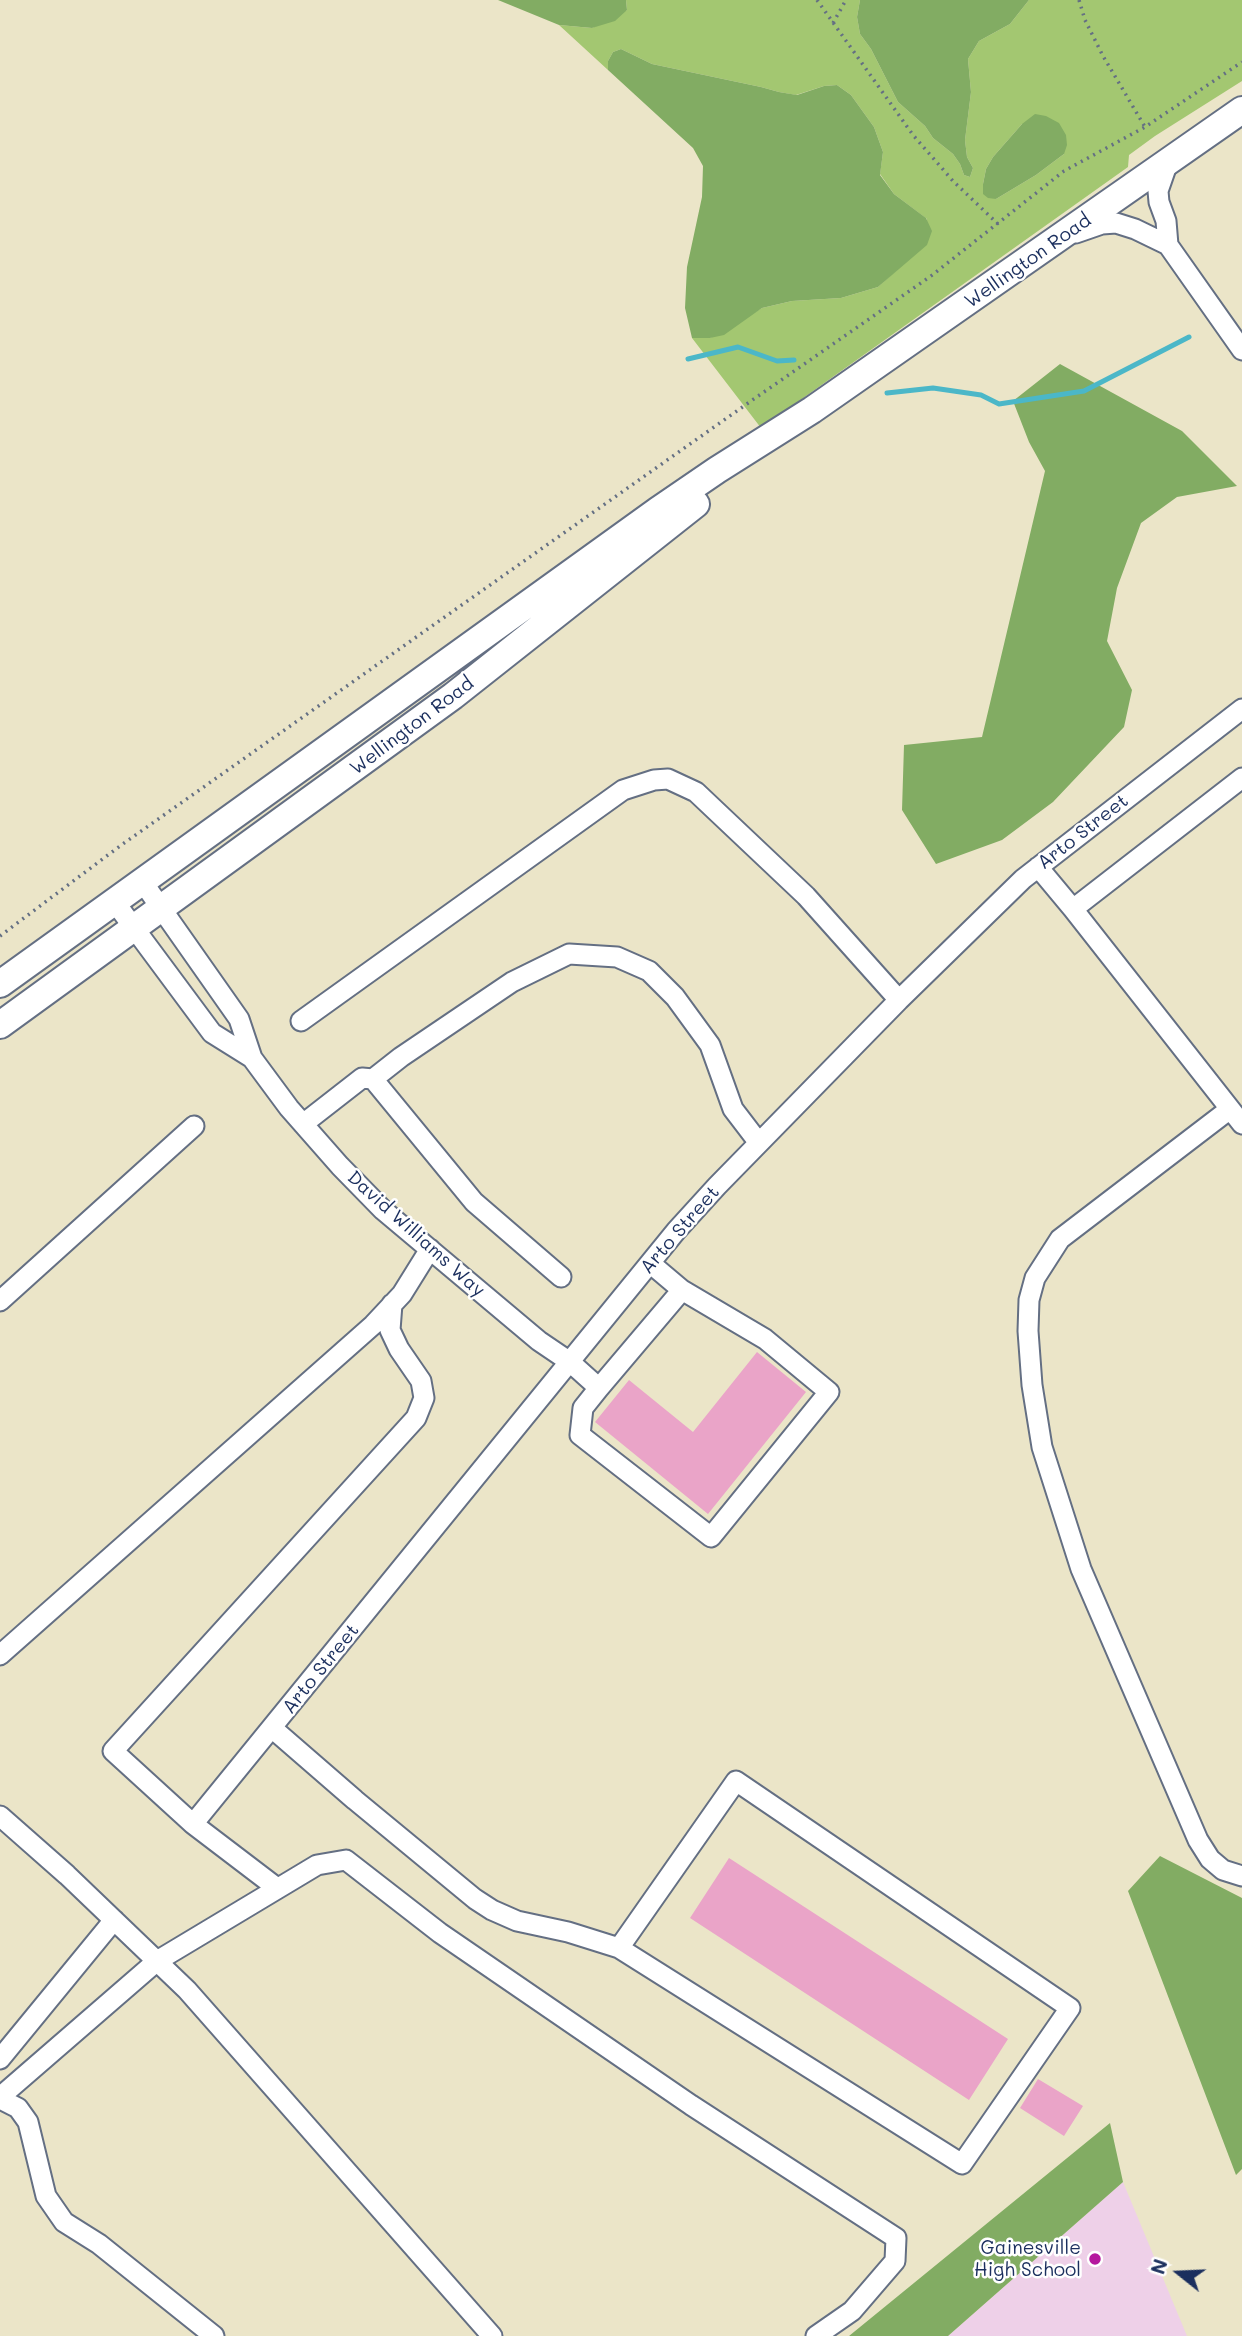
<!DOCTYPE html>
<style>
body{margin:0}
#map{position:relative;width:1242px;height:2336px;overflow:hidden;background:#ebe5c8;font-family:Mali,sans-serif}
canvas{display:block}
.north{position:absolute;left:1144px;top:2238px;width:70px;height:70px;-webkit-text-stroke:5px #fff;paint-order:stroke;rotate:288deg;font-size:19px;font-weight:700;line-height:28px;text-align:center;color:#1b2f5e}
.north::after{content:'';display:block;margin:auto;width:24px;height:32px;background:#1b2f5e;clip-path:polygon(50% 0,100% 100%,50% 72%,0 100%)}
</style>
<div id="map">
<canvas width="1242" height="2336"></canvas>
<div class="north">N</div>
</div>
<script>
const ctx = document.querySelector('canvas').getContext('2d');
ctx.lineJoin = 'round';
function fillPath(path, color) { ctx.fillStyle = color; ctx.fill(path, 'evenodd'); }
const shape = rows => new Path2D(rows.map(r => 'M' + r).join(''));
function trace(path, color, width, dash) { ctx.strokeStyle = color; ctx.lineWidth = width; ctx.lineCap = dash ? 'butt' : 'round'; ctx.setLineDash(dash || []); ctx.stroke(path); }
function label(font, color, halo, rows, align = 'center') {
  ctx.font = font + ' Mali,sans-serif'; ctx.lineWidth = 5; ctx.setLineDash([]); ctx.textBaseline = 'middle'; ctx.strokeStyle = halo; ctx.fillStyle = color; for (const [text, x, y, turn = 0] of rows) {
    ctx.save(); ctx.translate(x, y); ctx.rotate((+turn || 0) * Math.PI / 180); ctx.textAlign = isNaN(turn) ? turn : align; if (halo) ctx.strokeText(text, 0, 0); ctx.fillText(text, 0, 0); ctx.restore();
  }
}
const built = shape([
 [1123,2182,1187,2336,948,2336]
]);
const green = shape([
 [626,0,860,0,857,17,860,34,871,49,898,102,925,126,933,138,953,154,960,164,964,175,970,177,973,168,967,157,965,140,971,92,968,59,979,41,1010,24,1029,0,1242,0,1242,81,1155,136,1129,155,1128,167,761,428,692,338,710,338,762,308,792,301,841,298,878,287,913,255,927,219,894,194,880,174,883,152,874,127,851,95,837,85,824,86,796,95,779,92,761,87,652,64,621,49,613,52,608,61,608,70,559,25,592,28,627,10],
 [1022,124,1064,154,1036,175,996,199,983,184,986,169,993,157]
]);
const forest = shape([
 [498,0,626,0,627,10,615,21,592,28,559,25],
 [860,0,1029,0,1010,24,979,41,968,59,971,92,965,140,967,157,973,168,970,177,964,175,960,164,953,154,933,138,925,126,898,102,871,49,860,34,857,17],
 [621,49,652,64,761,87,779,92,797,95,824,86,837,85,851,95,874,127,883,152,880,175,894,194,926,218,932,231,927,245,878,287,841,298,792,301,762,308,724,335,710,338,692,338,685,308,687,267,702,197,703,166,693,148,608,70,608,61,613,52],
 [1035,114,1046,116,1059,123,1066,135,1067,145,1064,154,1036,175,996,199,988,198,983,194,983,184,986,169,993,157,1022,124],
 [1060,364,1182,431,1237,486,1177,497,1141,523,1117,588,1107,641,1132,690,1124,727,1053,802,1002,840,936,864,902,810,904,745,982,737,1045,471,1029,442,1013,401],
 [1160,1856,1242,1898,1242,2169,1236,2175,1128,1891],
 [1110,2123,1123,2182,948,2336,849,2336]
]);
const stream = shape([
 [688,359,738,347,777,361,794,360],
 [887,393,933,388,981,395,999,404,1084,391,1189,337]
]);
const building = shape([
 [757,1352,806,1392,708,1514,595,1422,629,1380,693,1432],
 [729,1858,1008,2039,969,2100,690,1918],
 [1038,2079,1083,2106,1064,2136,1020,2108]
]);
const path = shape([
 [817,0,913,135,953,181,998,224],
 [1079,0,1085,20,1103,56,1145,127],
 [833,23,846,0],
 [0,936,120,846,751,401,931,276,1064,171,1145,127,1242,62]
]);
const minor = shape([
 [1076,233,1102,224,1116,223,1135,229,1168,245,1242,350],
 [1168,245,1166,221,1159,202,1158,191,1166,168,1172,159],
 [1038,867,1073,909,1242,1124],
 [142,881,239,1019,252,1058,289,1108,340,1166,383,1210,539,1341,570,1362,599,1388,682,1290,765,1339,829,1392,711,1537,580,1435,583,1408,599,1388],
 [114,901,212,1033,252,1058],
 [1073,909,1242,778],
 [301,1021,623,790,654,780,668,779,696,792,806,896,899,1000],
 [373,1079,401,1057,512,982,569,954,617,957,649,971,675,997,710,1045,733,1109,759,1143],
 [1230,1109,1060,1239,1035,1278,1029,1300,1028,1331,1032,1385,1042,1447,1081,1569,1198,1840,1210,1859,1223,1870,1242,1876],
 [303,1124,362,1078,373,1079,474,1202,561,1277],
 [650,1263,682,1290],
 [0,1301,194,1126],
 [0,1655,373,1325,402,1294,430,1249],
 [272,1728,355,1800,475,1899,492,1910,517,1921,568,1932,619,1948,962,2164,1070,2008,736,1781,619,1948],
 [0,1816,67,1875,187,1990,492,2336],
 [193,1824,676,1231,717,1186,899,1000,1023,879,1242,709],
 [277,1888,193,1824,113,1751,416,1418,424,1398,421,1381,399,1349,390,1330,392,1304],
 [0,2059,114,1920],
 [0,2097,157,1961,317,1865,346,1860,440,1933,691,2105,896,2238,895,2261,852,2311,816,2336],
 [0,2099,18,2108,28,2122,46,2196,64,2222,99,2244,214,2336]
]);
const major = shape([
 [0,984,657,511,717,470,812,410,1242,110],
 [0,1025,453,696,696,504]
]);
const markers = [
 [1095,2259,7,"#b5179e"]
];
const streetNames = [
 ["Wellington Road",1028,261,-35],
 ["Wellington Road",412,726,-37],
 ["Arto Street",1083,832,-38],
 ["Arto Street",680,1230,-49],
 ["David Williams Way",416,1234,42],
 ["Arto Street",321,1669,-51]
];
const poiNames = [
 ["Gainesville",1081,2248],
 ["High School",1081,2270]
];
fillPath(built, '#eed0e8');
fillPath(green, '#a3c771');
fillPath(forest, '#82ac63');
trace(stream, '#4bb7c8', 5);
fillPath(building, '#eaa4c8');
trace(minor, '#646f83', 23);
trace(major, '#646f83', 30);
trace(path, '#646f83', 3.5, [2, 5]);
trace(minor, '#fff', 19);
trace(major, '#fff', 26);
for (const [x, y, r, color] of markers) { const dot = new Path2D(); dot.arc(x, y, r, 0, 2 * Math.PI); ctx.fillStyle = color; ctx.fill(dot); trace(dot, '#fff', 2.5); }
label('19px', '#1b2f5e', '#fff', streetNames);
label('19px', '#1b2f5e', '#fff', poiNames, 'right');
</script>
